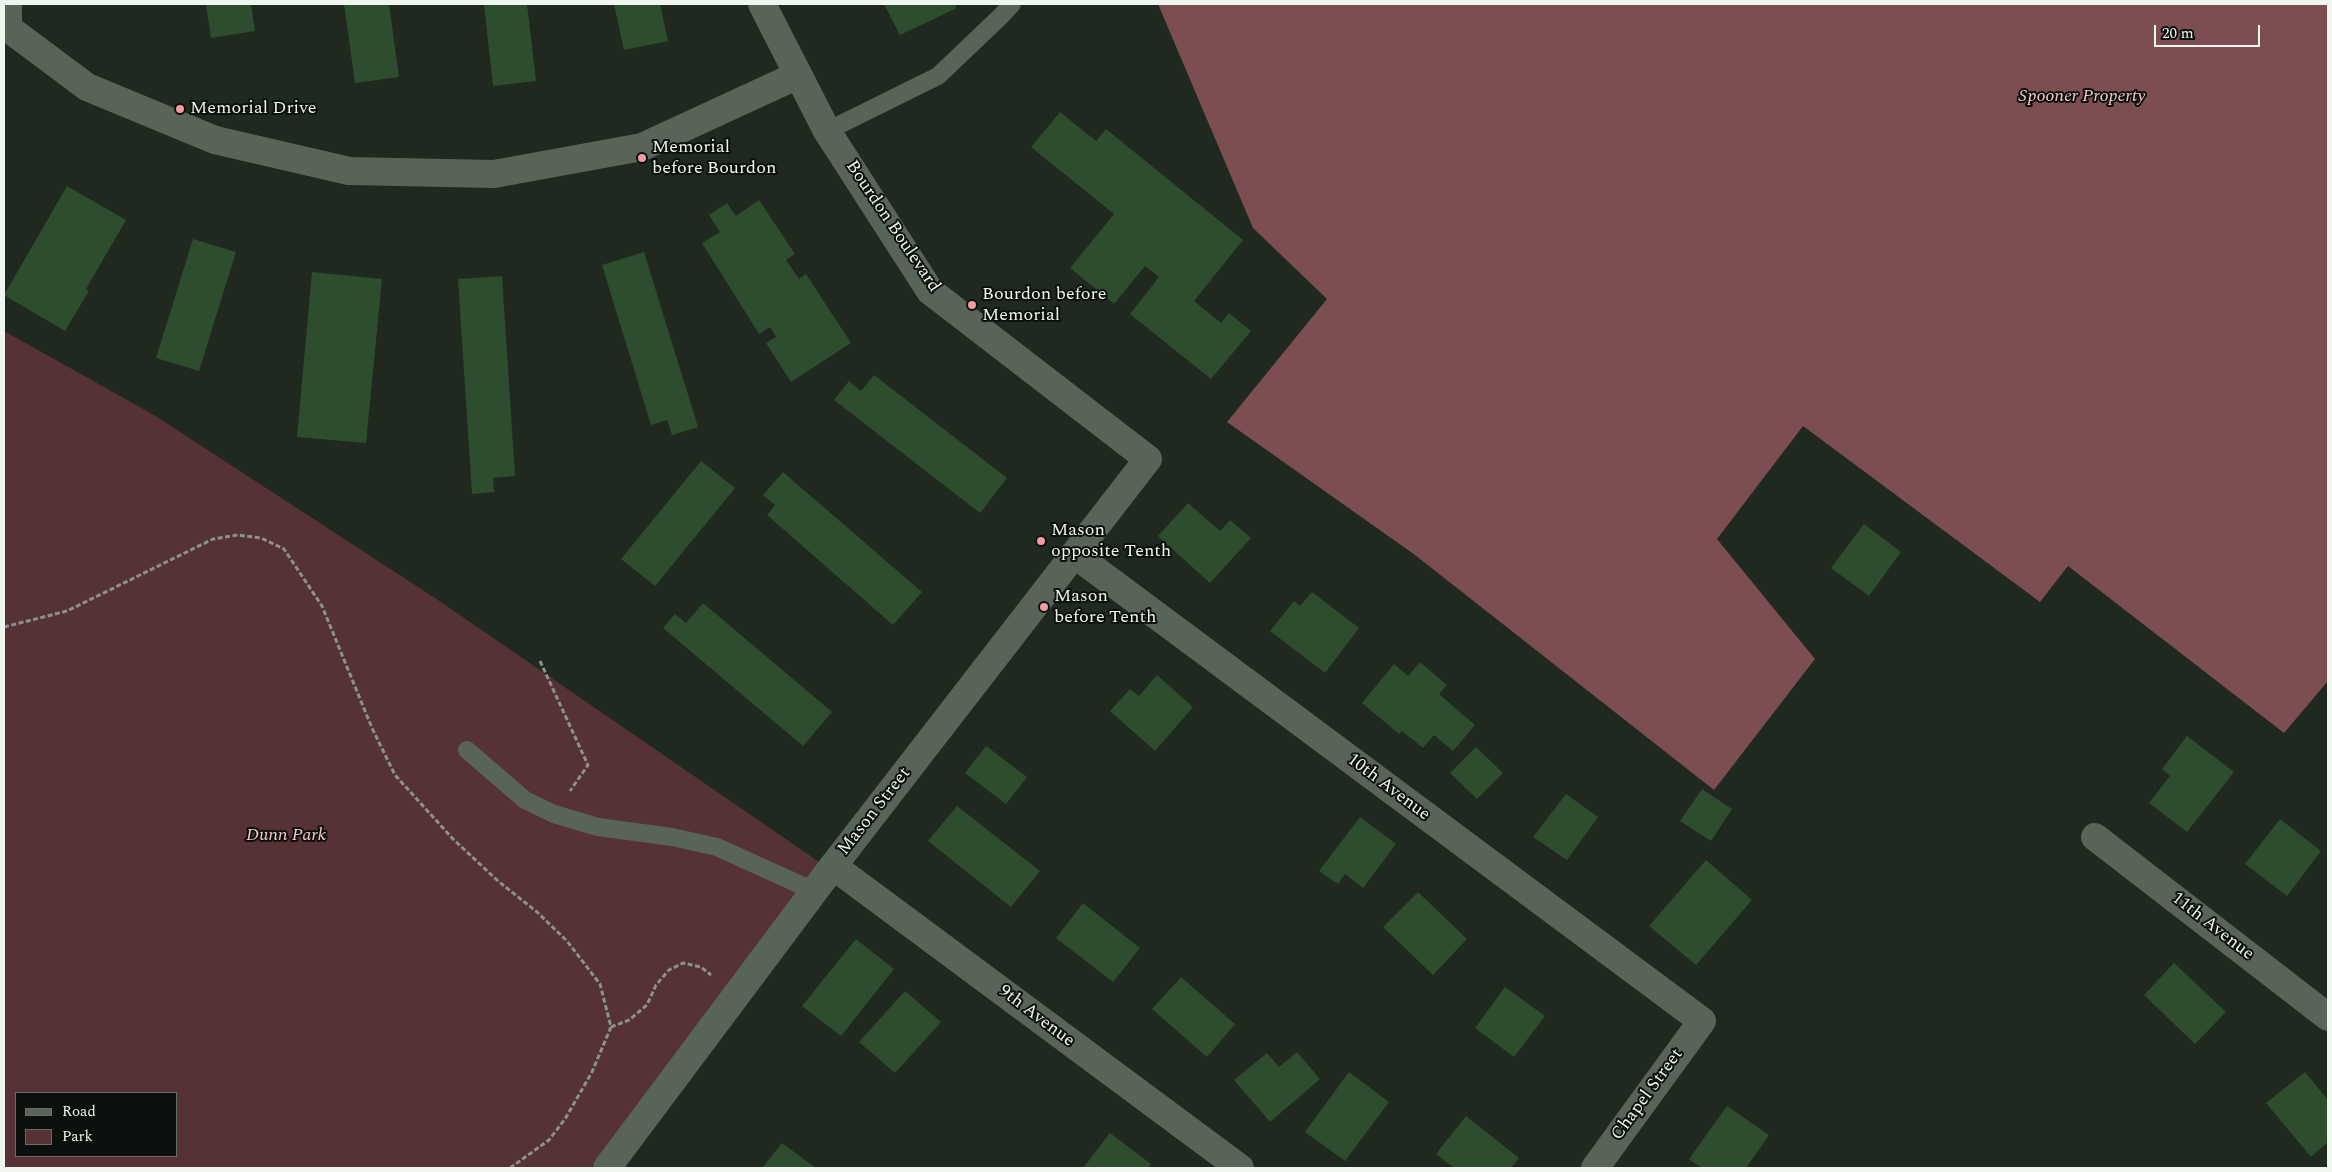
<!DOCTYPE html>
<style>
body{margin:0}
#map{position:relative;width:2332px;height:1172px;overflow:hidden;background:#1f291f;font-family:Spectral,serif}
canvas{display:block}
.frame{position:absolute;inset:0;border:5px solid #eff6ef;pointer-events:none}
.legend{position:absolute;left:15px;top:1092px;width:162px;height:65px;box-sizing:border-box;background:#0c100c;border:1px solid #676c67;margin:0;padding:6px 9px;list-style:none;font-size:15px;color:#eff6ef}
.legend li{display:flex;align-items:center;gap:10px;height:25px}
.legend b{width:25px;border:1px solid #676c67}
.scale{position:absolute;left:2154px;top:25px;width:106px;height:22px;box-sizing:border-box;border:2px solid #eff6ef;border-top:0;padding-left:6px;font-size:15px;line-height:18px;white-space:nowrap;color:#eff6ef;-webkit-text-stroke:4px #0c100c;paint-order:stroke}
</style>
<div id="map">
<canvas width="2332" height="1172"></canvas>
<div class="frame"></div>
<ul class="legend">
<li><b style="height:6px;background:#596459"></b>Road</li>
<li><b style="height:14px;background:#563135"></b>Park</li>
</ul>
<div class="scale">20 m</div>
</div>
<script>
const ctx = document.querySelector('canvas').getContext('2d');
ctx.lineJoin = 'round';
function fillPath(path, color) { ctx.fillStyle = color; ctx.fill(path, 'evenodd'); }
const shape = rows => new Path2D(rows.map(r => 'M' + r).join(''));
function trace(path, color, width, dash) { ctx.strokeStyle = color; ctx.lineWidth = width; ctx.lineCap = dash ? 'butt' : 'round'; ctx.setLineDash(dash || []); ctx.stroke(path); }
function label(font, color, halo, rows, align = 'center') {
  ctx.font = font + ' Spectral,serif'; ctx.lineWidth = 4; ctx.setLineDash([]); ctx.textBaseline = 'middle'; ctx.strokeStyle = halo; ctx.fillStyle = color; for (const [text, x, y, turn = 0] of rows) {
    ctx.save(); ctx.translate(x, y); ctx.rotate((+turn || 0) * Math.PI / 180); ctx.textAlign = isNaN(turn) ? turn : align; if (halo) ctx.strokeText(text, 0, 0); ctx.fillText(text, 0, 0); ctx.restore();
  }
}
const green = shape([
 [4,331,154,415,438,600,825,866,592,1168,4,1168],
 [16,1093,176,1093,176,1156,16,1156]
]);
const forest = shape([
 [1158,4,2328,4,2328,681,2284,733,2068,566,2040,602,1803,426,1717,539,1815,659,1714,790,1415,555,1227,422,1327,299,1253,228]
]);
const building = shape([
 [206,4,251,4,255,31,211,38],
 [344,4,389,4,399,77,355,83],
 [484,4,527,4,536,81,493,86],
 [614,4,660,4,668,41,624,50],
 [884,4,954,4,957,8,900,35],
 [1060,112,1096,141,1106,129,1243,240,1194,301,1221,323,1229,313,1251,331,1211,379,1130,314,1159,277,1145,266,1114,304,1070,268,1114,214,1031,147],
 [67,186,126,220,86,289,89,291,65,331,4,295],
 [759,200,795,254,786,260,799,279,806,274,851,343,791,382,766,343,776,337,770,327,759,334,702,243,720,232,709,215,727,203,736,216],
 [193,239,236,252,199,371,156,358],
 [644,252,698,427,672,435,667,420,651,425,602,265],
 [312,272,382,279,366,443,297,437],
 [502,276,515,476,493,478,494,492,472,494,458,279],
 [874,375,1007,478,980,513,834,400,849,381,861,391],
 [701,461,735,488,655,586,621,559],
 [783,472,922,592,893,625,767,515,775,505,763,495],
 [1188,503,1220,531,1230,520,1251,538,1210,583,1158,536],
 [1864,524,1901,552,1869,596,1831,568],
 [1312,592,1359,628,1325,673,1270,631,1294,601,1300,606],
 [703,603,832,712,803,746,663,628,675,614,686,623],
 [1420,662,1447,685,1439,694,1475,725,1453,751,1434,735,1423,748,1402,731,1399,734,1362,703,1394,664,1408,676],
 [1157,675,1193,707,1155,751,1110,711,1130,689,1139,696],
 [2187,736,2234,772,2187,832,2149,803,2170,776,2162,769],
 [986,746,1027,777,1006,804,965,773],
 [1476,747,1503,773,1477,799,1450,773],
 [1702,789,1732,809,1711,841,1680,821],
 [1566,794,1598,817,1567,860,1533,837],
 [957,806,1040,871,1011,907,928,841],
 [1360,817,1396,844,1363,888,1345,874,1338,884,1319,871],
 [2280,819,2321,851,2287,896,2245,864],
 [1706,860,1752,900,1696,965,1649,926],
 [1418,892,1467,939,1433,975,1383,927],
 [1083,903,1140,948,1113,982,1056,938],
 [856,939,894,969,841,1036,802,1006],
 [2174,963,2226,1012,2195,1044,2144,995],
 [1181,977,1235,1024,1207,1057,1152,1009],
 [1505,987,1545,1016,1514,1057,1475,1028],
 [905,991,941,1022,895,1073,859,1042],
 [1297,1052,1320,1079,1270,1122,1234,1080,1267,1053,1279,1067],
 [1349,1072,1389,1102,1345,1161,1305,1132],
 [2305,1072,2328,1100,2328,1142,2311,1157,2266,1103],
 [1727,1106,1769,1135,1746,1168,1702,1168,1689,1159],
 [1466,1116,1519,1158,1511,1168,1454,1168,1436,1154],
 [1110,1133,1151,1164,1148,1168,1083,1168],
 [782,1143,816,1168,762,1168]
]);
const path = shape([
 [4,627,67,611,213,539,238,535,261,538,284,549,322,606,372,728,395,775,453,839,498,881,537,912,567,941,600,984,611,1027,629,1020,647,1005,656,985,669,970,683,963,701,967,711,975],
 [540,661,588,765,570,791],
 [510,1168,549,1140,565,1119,592,1072,611,1027]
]);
const service = shape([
 [827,131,938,76,1001,16,1012,4],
 [467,750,525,800,554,814,598,827,672,837,717,847,814,891]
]);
const minor = shape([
 [8,4,8,28,87,87,215,140,349,171,494,174,642,147,798,75],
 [762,4,827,131,930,291,1148,459,833,866],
 [1074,554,1702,1021,1595,1168],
 [2095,837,2328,1017]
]);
const tertiary = shape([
 [607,1168,833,866,1240,1168]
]);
const markers = [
 [180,109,5,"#f49aa2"],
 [642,158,5,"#f49aa2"],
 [972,305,5,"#f49aa2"],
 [1041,541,5,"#f49aa2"],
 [1044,607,5,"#f49aa2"]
];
const parkNames = [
 ["Spooner Property",2082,97],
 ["Dunn Park",286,836]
];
const poiNames = [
 ["Memorial Drive",190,109],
 ["Memorial",652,148],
 ["before Bourdon",652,169],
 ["Bourdon before",982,295],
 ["Memorial",982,316],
 ["Mason",1051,531],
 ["opposite Tenth",1051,552],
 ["Mason",1054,597],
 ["before Tenth",1054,618]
];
const streetNames = [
 ["Bourdon Boulevard",892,227,56],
 ["10th Avenue",1388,788,37],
 ["Mason Street",875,812,-52],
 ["11th Avenue",2212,927,38],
 ["9th Avenue",1036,1017,37],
 ["Chapel Street",1648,1095,-54]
];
fillPath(green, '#563135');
fillPath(forest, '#7c4d51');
fillPath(building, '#2d4d2e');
trace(path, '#8a928a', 3, [5, 2.5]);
trace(service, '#596459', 18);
trace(minor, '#596459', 28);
trace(tertiary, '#596459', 28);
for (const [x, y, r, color] of markers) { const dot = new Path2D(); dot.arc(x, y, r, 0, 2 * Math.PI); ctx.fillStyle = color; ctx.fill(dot); trace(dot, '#0c100c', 2); }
label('italic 18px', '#fbc9cc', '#0c100c', parkNames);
label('18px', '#eff6ef', '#0c100c', poiNames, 'left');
label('18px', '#eff6ef', '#0c100c', streetNames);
</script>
